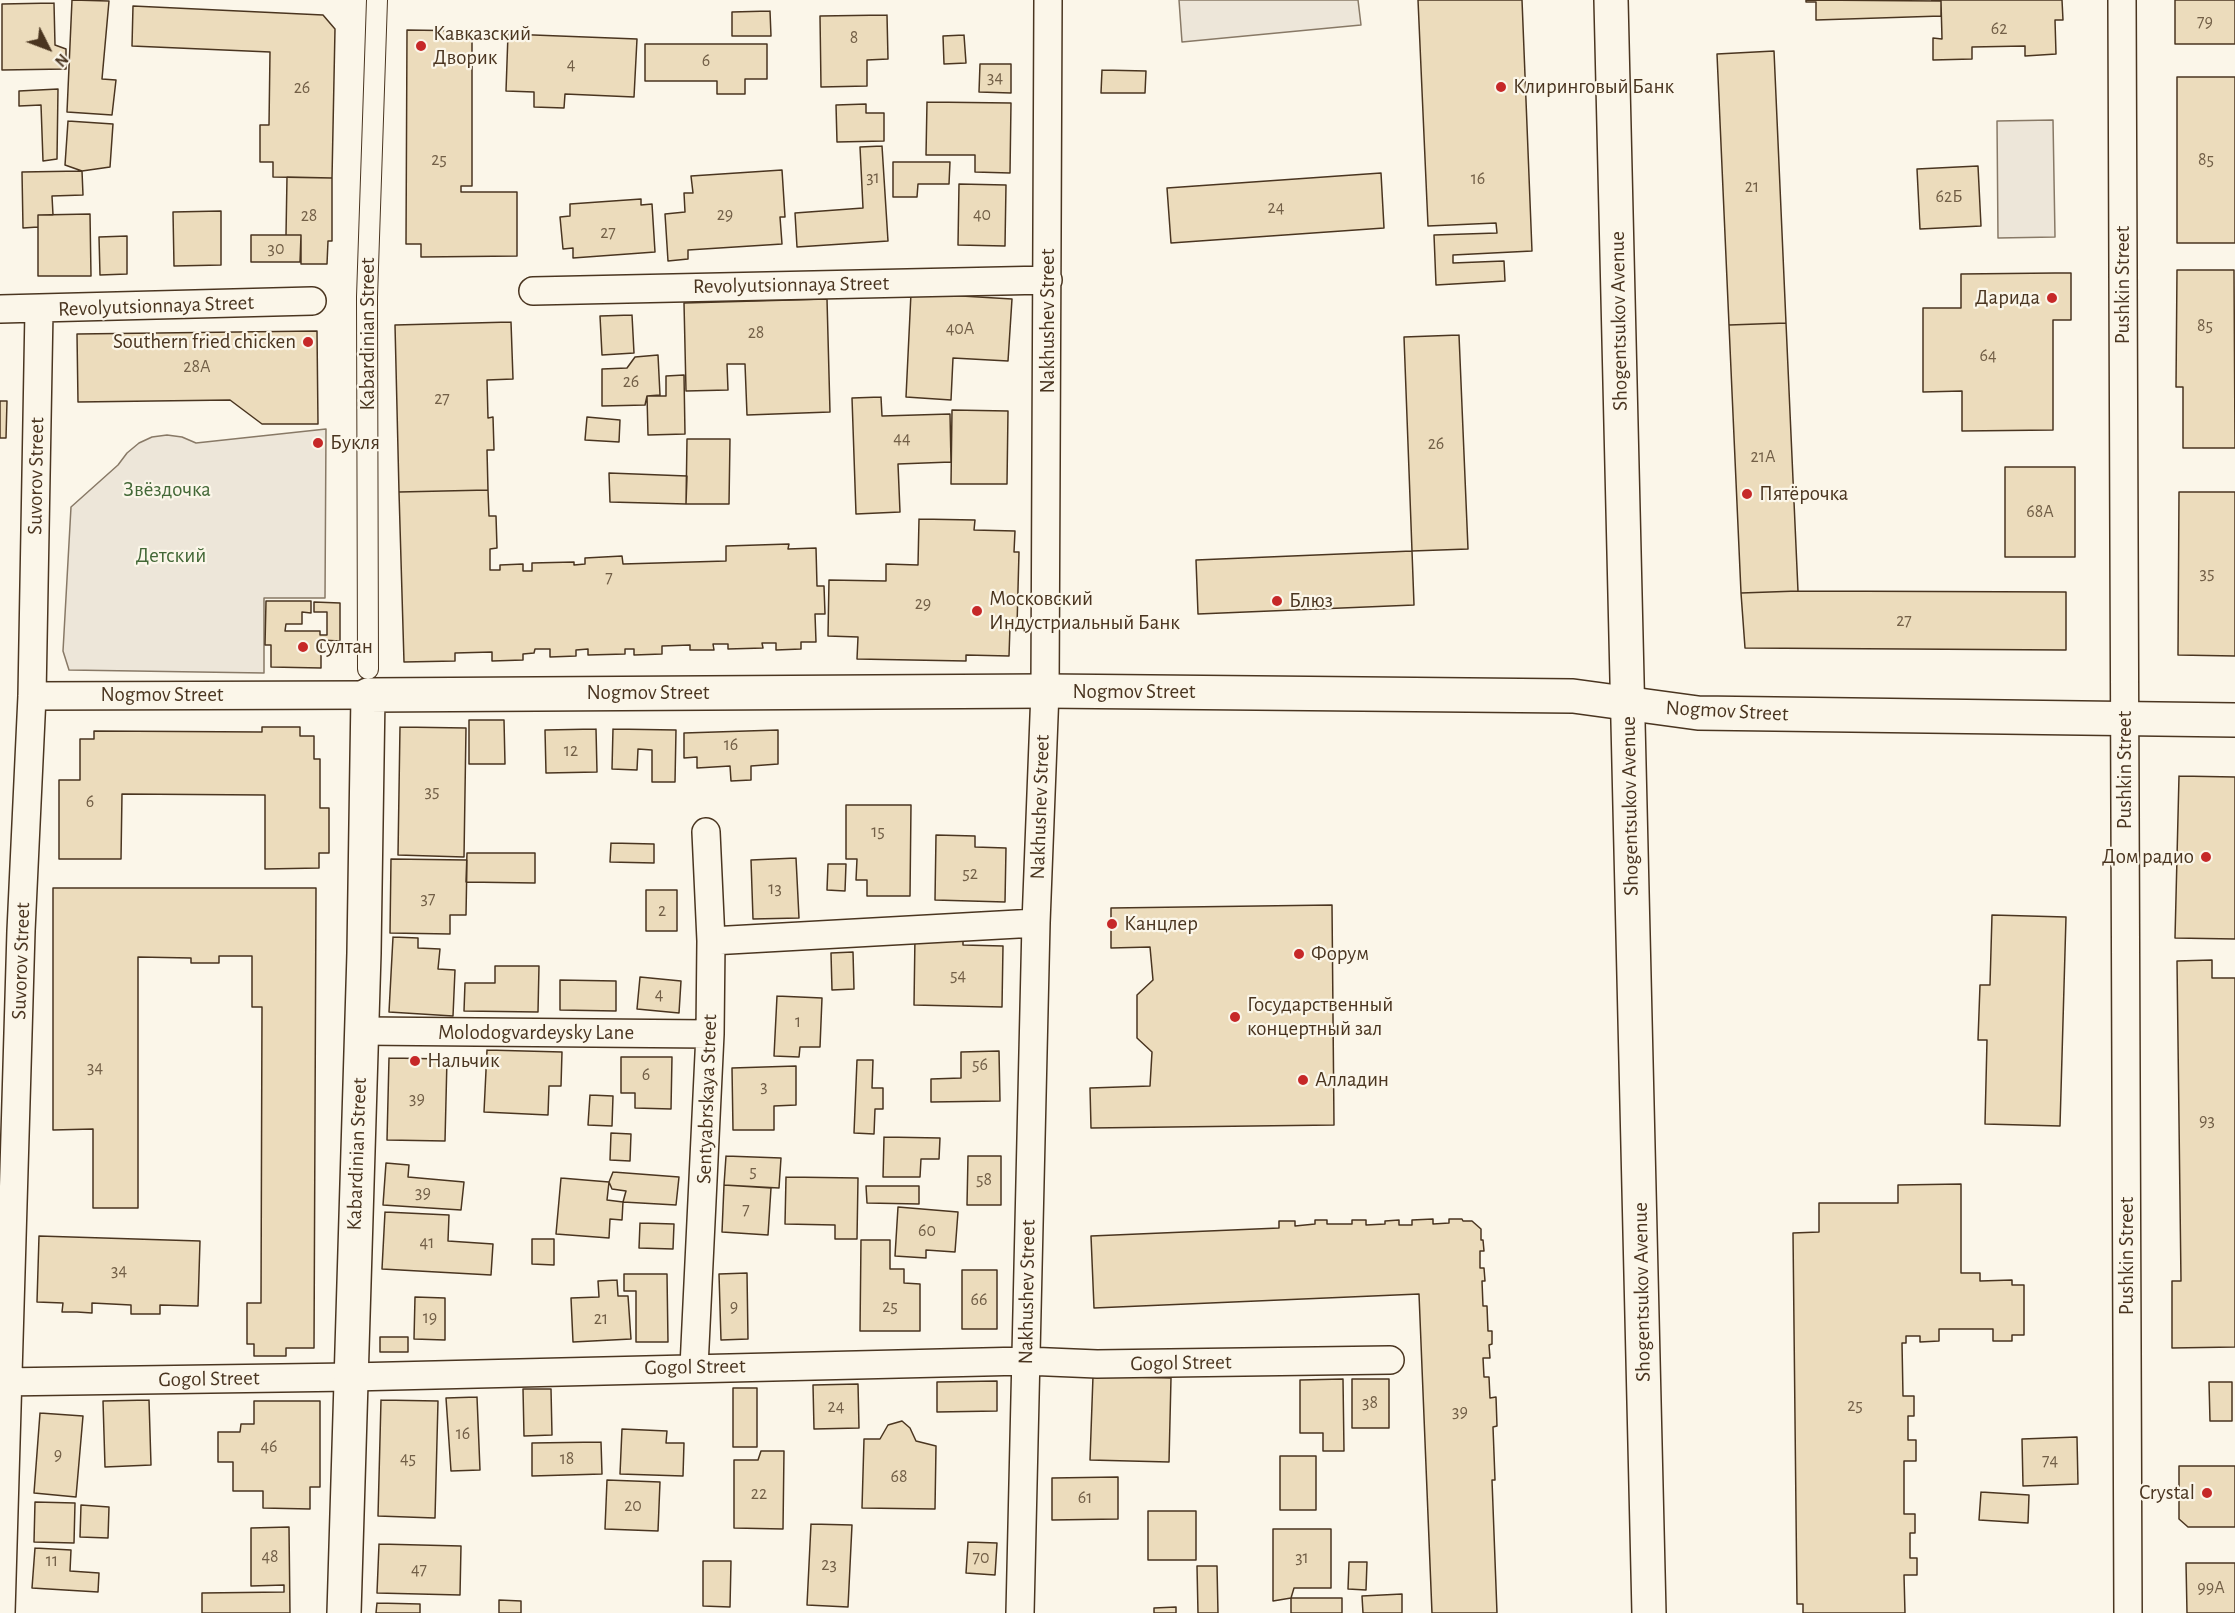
<!DOCTYPE html>
<meta charset="utf-8">
<style>
body{margin:0}
#map{position:relative;width:2235px;height:1613px;overflow:hidden;background:#fbf6e9;font-family:"Alegreya Sans",sans-serif}
canvas{display:block}
.north{position:absolute;left:18px;top:18px;width:60px;height:60px;-webkit-text-stroke:4px #fbf6e9;paint-order:stroke;rotate:132deg;font-size:16px;font-weight:700;line-height:24px;text-align:center;color:#4a3520}
.north::after{content:'';display:block;margin:auto;width:21px;height:27px;background:#4a3520;clip-path:polygon(50% 0,100% 100%,50% 72%,0 100%)}
</style>
<div id="map">
<canvas width="2235" height="1613"></canvas>
<div class="north">N</div>
</div>
<script>
const ctx = document.querySelector('canvas').getContext('2d');
ctx.lineJoin = 'round';
function fillPath(path, color) { ctx.fillStyle = color; ctx.fill(path, 'evenodd'); }
const shape = rows => new Path2D(rows.map(r => 'M' + r).join(''));
function trace(path, color, width, dash) { ctx.strokeStyle = color; ctx.lineWidth = width; ctx.lineCap = dash ? 'butt' : 'round'; ctx.setLineDash(dash || []); ctx.stroke(path); }
function label(font, color, halo, rows, align = 'center') {
  ctx.font = font + ' "Alegreya Sans",sans-serif'; ctx.lineWidth = 4.5; ctx.setLineDash([]); ctx.textBaseline = 'middle'; ctx.strokeStyle = halo; ctx.fillStyle = color; for (const [text, x, y, turn = 0] of rows) {
    ctx.save(); ctx.translate(x, y); ctx.rotate((+turn || 0) * Math.PI / 180); ctx.textAlign = isNaN(turn) ? turn : align; if (halo) ctx.strokeText(text, 0, 0); ctx.fillText(text, 0, 0); ctx.restore();
  }
}
const green = shape([
 [1179,0,1358,0,1361,25,1182,42,1179,0],
 [2053,120,2055,237,1998,238,1997,121,2053,120],
 [326,429,325,598,264,598,264,673,69,670,63,651,71,507,118,465,127,453,139,443,152,437,167,435,182,437,196,443,326,429]
]);
const building = shape([
 [72,0,109,1,102,79,116,80,112,115,67,112,72,0],
 [1418,0,1522,0,1532,251,1453,255,1453,263,1504,261,1505,281,1436,285,1434,235,1497,233,1496,223,1428,226,1418,0],
 [1806,0,1941,1,1941,16,1816,20,1816,2,1806,2,1806,0],
 [1932,0,2062,0,2063,20,2055,20,2056,54,2025,56,2025,46,1972,47,1972,59,1933,60,1933,38,1942,39,1941,1,1932,0],
 [2175,0,2235,0,2235,44,2175,44,2175,0],
 [54,3,55,45,66,49,66,69,2,70,2,4,54,3],
 [133,6,323,15,335,29,332,178,273,177,273,162,260,162,260,125,269,125,270,52,132,46,133,6],
 [770,11,771,36,732,36,732,12,770,11],
 [887,15,888,59,867,60,867,86,821,87,820,16,887,15],
 [407,30,472,31,472,186,461,186,461,192,517,192,517,256,421,257,421,244,406,244,407,30],
 [508,34,637,39,634,97,565,94,564,108,534,107,534,92,506,91,508,34],
 [964,35,966,63,944,64,943,36,964,35],
 [645,44,767,44,767,79,745,79,745,94,717,94,717,81,645,81,645,44],
 [1774,51,1786,323,1729,325,1717,54,1774,51],
 [980,64,1011,64,1011,93,979,92,980,64],
 [1102,70,1146,71,1145,93,1101,93,1102,70],
 [2177,77,2235,77,2235,243,2177,243,2177,77],
 [58,89,57,159,43,161,41,105,19,106,19,91,58,89],
 [927,102,1011,103,1010,173,975,172,975,155,926,155,927,102],
 [866,104,866,113,884,113,884,141,837,142,836,105,866,104],
 [68,121,113,124,110,167,82,171,65,165,68,121],
 [882,146,888,241,797,247,795,213,863,208,860,147,882,146],
 [893,162,950,162,949,184,918,184,917,197,893,197,893,162],
 [1978,166,1981,226,1920,229,1917,169,1978,166],
 [782,170,785,217,780,217,782,244,688,250,688,259,668,261,665,214,685,212,684,193,693,193,691,176,782,170],
 [82,171,83,195,52,196,53,215,38,215,38,227,23,228,22,172,82,171],
 [1381,173,1384,228,1171,243,1167,188,1381,173],
 [287,177,332,178,332,241,328,241,327,264,301,264,301,235,286,235,287,177],
 [959,184,1006,185,1005,246,958,245,959,184],
 [641,199,641,205,652,204,655,252,573,258,573,248,563,249,560,217,570,216,570,204,641,199],
 [221,211,221,265,174,266,173,212,221,211],
 [90,214,91,276,38,276,38,215,90,214],
 [251,235,301,235,300,262,251,262,251,235],
 [127,236,127,274,100,275,99,237,127,236],
 [2177,270,2234,270,2235,448,2183,448,2183,387,2176,387,2177,270],
 [2055,273,2071,273,2071,320,2053,320,2053,430,1962,431,1962,391,1923,392,1923,308,1961,308,1961,274,2055,273],
 [911,293,1012,299,1008,361,953,358,951,400,906,397,911,293],
 [827,299,830,412,747,415,745,364,727,364,728,390,686,391,684,303,827,299],
 [632,315,634,353,602,355,600,316,632,315],
 [511,322,513,379,487,380,488,418,493,417,494,450,487,450,488,490,399,492,395,325,511,322],
 [1786,323,1798,591,1741,593,1729,325,1786,323],
 [317,331,318,424,262,424,230,400,78,402,77,334,317,331],
 [1459,335,1468,549,1412,551,1404,337,1459,335],
 [658,355,660,395,647,396,645,405,602,406,602,369,627,368,635,357,658,355],
 [684,375,685,434,648,435,647,396,666,396,666,376,684,375],
 [881,397,882,416,950,414,951,462,898,464,900,512,856,514,852,398,881,397],
 [0,401,7,401,6,438,0,438,0,401],
 [952,410,1008,411,1007,484,951,484,952,410],
 [587,417,620,420,619,442,585,440,587,417],
 [687,439,730,439,729,504,686,504,687,439],
 [2005,467,2075,467,2075,557,2005,557,2005,467],
 [609,473,687,476,686,504,610,502,609,473],
 [488,490,489,516,496,516,497,548,490,549,490,570,500,570,500,565,523,564,523,571,532,571,532,563,574,562,574,565,585,564,585,558,622,556,623,564,726,561,726,546,789,544,788,549,816,548,817,586,824,586,825,614,815,614,816,642,801,642,801,649,776,650,776,643,762,643,763,648,728,649,728,644,713,644,714,650,690,650,690,645,662,646,662,654,634,655,634,649,625,649,625,654,588,655,588,649,576,650,576,656,550,657,550,649,535,649,534,653,523,654,523,660,492,661,492,652,455,653,455,661,404,662,399,492,488,490],
 [2179,492,2235,492,2235,656,2178,655,2179,492],
 [919,519,975,520,974,530,1015,531,1014,552,1019,552,1017,626,1010,626,1009,656,966,655,966,661,857,659,858,637,828,636,829,580,886,581,886,564,918,565,919,519],
 [1412,551,1414,605,1198,614,1196,560,1412,551],
 [1798,591,2066,592,2066,650,1745,648,1741,593,1798,591],
 [266,601,311,601,311,613,302,612,302,624,286,624,285,631,320,631,320,635,327,635,327,612,314,612,314,602,340,603,340,641,321,640,321,668,271,667,271,645,265,645,266,601],
 [469,720,504,720,505,764,469,764,469,720],
 [262,727,300,727,300,736,314,736,314,759,320,759,320,808,329,808,329,853,319,853,319,868,265,869,265,795,122,794,121,859,59,859,59,780,80,780,80,739,94,739,94,731,262,732,262,727],
 [400,727,466,728,464,857,398,855,400,727],
 [596,729,597,772,546,773,545,730,596,729],
 [613,729,676,730,675,782,652,782,652,750,638,749,637,770,612,769,613,729],
 [778,730,778,764,751,766,751,780,731,781,730,766,697,768,697,757,684,758,684,733,778,730],
 [2179,776,2235,777,2235,939,2175,938,2179,776],
 [846,805,911,805,910,896,867,896,867,880,856,880,857,859,846,859,846,805],
 [936,835,975,836,975,847,1006,848,1005,902,935,900,936,835],
 [611,843,654,844,654,863,610,862,611,843],
 [467,853,535,853,535,883,466,882,467,853],
 [796,858,799,918,753,919,751,860,796,858],
 [391,859,467,860,466,915,450,915,450,934,390,933,391,859],
 [828,864,846,864,845,891,827,890,828,864],
 [53,888,316,888,314,1348,286,1348,286,1356,254,1356,254,1344,247,1344,247,1303,261,1303,262,1007,252,1007,252,956,219,956,219,963,191,963,191,958,138,957,138,1208,93,1208,93,1129,53,1130,53,888],
 [646,890,677,890,677,931,646,931,646,890],
 [1332,905,1334,1125,1091,1128,1090,1088,1150,1086,1152,1052,1137,1038,1137,995,1153,980,1150,947,1111,948,1111,908,1332,905],
 [1992,915,2066,917,2060,1126,1985,1124,1987,1040,1978,1040,1980,985,1990,985,1992,915],
 [915,935,963,935,963,945,1003,946,1002,1007,914,1005,915,935],
 [393,937,418,938,418,948,440,949,438,969,455,970,453,1016,389,1012,393,937],
 [853,952,854,989,832,990,831,953,853,952],
 [2212,960,2212,978,2235,978,2235,1347,2172,1348,2172,1281,2181,1281,2177,961,2212,960],
 [495,966,539,966,538,1012,464,1011,465,983,495,983,495,966],
 [640,977,681,981,679,1013,637,1009,640,977],
 [560,980,616,981,616,1011,560,1010,560,980],
 [777,996,822,998,820,1047,800,1047,799,1057,774,1056,777,996],
 [487,1050,562,1052,561,1086,549,1086,548,1115,484,1112,487,1050],
 [999,1051,1000,1101,931,1102,931,1079,961,1078,961,1052,999,1051],
 [621,1057,672,1057,671,1109,635,1108,635,1093,621,1093,621,1057],
 [389,1058,447,1059,445,1141,387,1140,389,1058],
 [857,1060,873,1060,872,1088,883,1088,883,1109,875,1109,874,1134,854,1133,857,1060],
 [796,1066,796,1105,774,1106,774,1130,733,1130,732,1068,796,1066],
 [590,1095,613,1096,612,1126,588,1125,590,1095],
 [611,1133,631,1134,630,1161,610,1160,611,1133],
 [884,1137,940,1138,939,1159,921,1159,920,1177,883,1177,884,1137],
 [726,1156,781,1158,779,1188,724,1185,726,1156],
 [968,1156,1001,1156,1001,1205,967,1205,968,1156],
 [386,1163,409,1165,408,1177,464,1182,461,1210,383,1205,386,1163],
 [613,1172,679,1177,676,1205,623,1202,626,1191,612,1189,609,1182,613,1172],
 [786,1177,858,1178,857,1239,835,1239,835,1225,785,1224,786,1177],
 [561,1178,609,1182,607,1200,623,1202,622,1220,610,1219,609,1238,556,1234,561,1178],
 [1961,1184,1961,1273,1980,1273,1980,1281,2012,1280,2012,1285,2024,1285,2024,1335,2012,1335,2012,1341,1993,1341,1993,1329,1939,1329,1939,1341,1920,1342,1920,1336,1906,1336,1906,1343,1902,1343,1903,1396,1914,1396,1914,1416,1908,1416,1908,1440,1916,1440,1916,1461,1904,1461,1904,1514,1915,1514,1915,1533,1910,1533,1910,1558,1917,1558,1917,1575,1904,1575,1905,1613,1803,1613,1803,1604,1797,1604,1793,1233,1819,1232,1819,1203,1898,1203,1898,1185,1961,1184],
 [724,1185,771,1188,768,1235,722,1232,724,1185],
 [866,1186,919,1186,919,1204,867,1203,866,1186],
 [898,1207,958,1212,955,1252,926,1250,926,1258,895,1256,898,1207],
 [385,1212,449,1215,448,1241,493,1244,491,1275,382,1269,385,1212],
 [1433,1219,1433,1224,1449,1223,1449,1219,1462,1219,1463,1221,1472,1221,1481,1229,1481,1240,1483,1240,1484,1251,1480,1251,1480,1268,1484,1268,1485,1281,1482,1281,1483,1306,1487,1306,1488,1331,1492,1331,1492,1344,1489,1345,1490,1358,1483,1358,1484,1377,1489,1377,1490,1398,1496,1397,1497,1426,1493,1427,1495,1480,1492,1480,1497,1613,1432,1613,1419,1294,1094,1308,1091,1236,1279,1228,1279,1221,1295,1221,1295,1226,1315,1224,1315,1220,1327,1220,1327,1224,1352,1224,1352,1220,1366,1220,1366,1225,1385,1224,1385,1221,1399,1220,1399,1225,1412,1225,1412,1220,1433,1219],
 [640,1223,674,1224,673,1249,639,1248,640,1223],
 [39,1236,200,1241,198,1306,160,1305,160,1314,131,1314,131,1305,92,1303,92,1313,77,1312,62,1312,63,1303,37,1302,39,1236],
 [532,1239,554,1239,554,1265,532,1264,532,1239],
 [861,1240,890,1240,890,1269,904,1269,904,1283,920,1284,920,1331,860,1331,861,1240],
 [962,1270,997,1270,997,1329,962,1329,962,1270],
 [747,1273,748,1339,721,1340,719,1274,747,1273],
 [624,1274,667,1274,668,1342,636,1342,636,1291,624,1291,624,1274],
 [617,1280,618,1296,628,1296,631,1339,573,1342,571,1298,599,1297,598,1281,617,1280],
 [415,1297,445,1298,445,1340,414,1339,415,1297],
 [380,1337,408,1337,408,1352,380,1352,380,1337],
 [1093,1376,1171,1378,1169,1462,1090,1460,1093,1376],
 [1343,1379,1344,1451,1323,1451,1323,1433,1300,1433,1300,1380,1343,1379],
 [1352,1379,1389,1379,1389,1428,1352,1428,1352,1379],
 [997,1381,997,1411,937,1412,937,1382,997,1381],
 [2209,1382,2232,1382,2232,1421,2210,1421,2209,1382],
 [858,1384,859,1428,814,1429,813,1385,858,1384],
 [733,1388,757,1388,757,1447,733,1447,733,1388],
 [523,1389,551,1389,552,1435,524,1436,523,1389],
 [477,1397,480,1470,451,1471,446,1398,477,1397],
 [149,1400,151,1465,105,1467,103,1401,149,1400],
 [381,1400,438,1401,435,1518,378,1516,381,1400],
 [254,1401,320,1401,320,1487,310,1487,310,1509,263,1508,263,1491,233,1491,233,1462,218,1462,218,1432,240,1432,241,1424,254,1424,254,1401],
 [40,1413,83,1416,76,1497,34,1493,40,1413],
 [902,1421,910,1428,916,1441,936,1446,935,1509,862,1508,864,1439,880,1439,888,1425,902,1421],
 [622,1429,667,1431,666,1443,684,1443,683,1476,620,1474,622,1429],
 [2077,1437,2078,1484,2023,1486,2022,1439,2077,1437],
 [601,1442,602,1474,532,1476,532,1443,601,1442],
 [761,1451,784,1451,783,1529,734,1528,734,1460,758,1460,761,1451],
 [1280,1456,1316,1456,1316,1510,1280,1510,1280,1456],
 [2179,1466,2235,1466,2235,1527,2188,1527,2179,1519,2179,1466],
 [1118,1477,1118,1519,1052,1520,1052,1478,1118,1477],
 [607,1480,660,1482,658,1531,605,1529,607,1480],
 [1981,1492,2029,1495,2028,1523,1979,1520,1981,1492],
 [35,1502,75,1503,74,1543,34,1542,35,1502],
 [81,1505,109,1507,108,1538,80,1537,81,1505],
 [1148,1511,1196,1511,1196,1560,1148,1560,1148,1511],
 [811,1524,852,1525,848,1607,807,1605,811,1524],
 [289,1527,290,1613,202,1613,202,1593,284,1592,284,1585,251,1586,251,1528,289,1527],
 [1273,1529,1331,1529,1331,1588,1294,1588,1291,1598,1273,1601,1273,1529],
 [968,1542,997,1543,995,1575,966,1573,968,1542],
 [379,1544,461,1546,460,1595,377,1593,379,1544],
 [35,1548,71,1550,70,1571,99,1573,98,1592,32,1588,35,1548],
 [703,1561,731,1561,730,1607,703,1606,703,1561],
 [1349,1562,1367,1562,1366,1590,1348,1589,1349,1562],
 [2186,1563,2235,1563,2235,1613,2187,1613,2186,1563],
 [1197,1566,1217,1566,1218,1613,1198,1613,1197,1566],
 [1402,1594,1402,1613,1363,1613,1362,1596,1402,1594],
 [1291,1598,1342,1598,1342,1613,1291,1613,1291,1598],
 [499,1600,521,1601,521,1613,499,1613,499,1600],
 [377,1603,420,1604,420,1613,376,1613,377,1603],
 [1176,1607,1176,1613,1154,1613,1154,1608,1176,1607]
]);
const pedestrian = shape([
 [368,669,367,297,377,0]
]);
const minor = shape([
 [2122,0,2128,1613],
 [533,291,1048,280],
 [0,309,312,301],
 [32,696,368,695],
 [711,941,1036,923],
 [361,1031,710,1034],
 [694,1367,710,1034,711,941,706,832],
 [0,1382,351,1377,1025,1361,1097,1364,1390,1360],
 [1,1613,21,931,32,696,39,310],
 [1020,1613,1036,923,1045,691,1048,0]
]);
const tertiary = shape([
 [344,1613,364,953,368,695,1045,691,1573,696,1698,713,2235,720]
]);
const secondary = shape([
 [1611,0,1649,1613]
]);
const markers = [
 [421,46,6,"#c62828"],
 [1501,87,6,"#c62828"],
 [2052,298,6,"#c62828"],
 [308,342,6,"#c62828"],
 [318,443,6,"#c62828"],
 [1747,494,6,"#c62828"],
 [1277,601,6,"#c62828"],
 [977,611,6,"#c62828"],
 [303,647,6,"#c62828"],
 [2206,857,6,"#c62828"],
 [1112,924,6,"#c62828"],
 [1299,954,6,"#c62828"],
 [1235,1017,6,"#c62828"],
 [415,1061,6,"#c62828"],
 [1303,1080,6,"#c62828"],
 [2207,1493,6,"#c62828"]
];
const numberNames = [
 ["79",2205,22],
 ["62",1999,29],
 ["8",854,38],
 ["6",706,61],
 ["4",571,65],
 ["34",995,78],
 ["26",302,88],
 ["25",439,160],
 ["85",2206,160],
 ["31",873,178],
 ["16",1478,179],
 ["21",1752,187],
 ["62Б",1949,197],
 ["24",1276,208],
 ["29",725,215],
 ["40",982,215],
 ["28",309,216],
 ["27",608,233],
 ["30",276,249],
 ["85",2205,326],
 ["40А",960,329],
 ["28",756,333],
 ["64",1988,356],
 ["28А",197,367],
 ["26",631,382],
 ["27",442,399],
 ["44",902,439],
 ["26",1436,444],
 ["21А",1763,457],
 ["68А",2040,512],
 ["35",2207,574],
 ["7",609,578],
 ["29",923,604],
 ["27",1904,621],
 ["16",731,745],
 ["12",571,751],
 ["35",432,792],
 ["6",90,802],
 ["15",878,832],
 ["52",970,874],
 ["13",775,889],
 ["37",428,899],
 ["2",662,911],
 ["54",958,976],
 ["4",659,995],
 ["1",798,1022],
 ["56",980,1065],
 ["34",95,1068],
 ["6",646,1075],
 ["3",764,1087],
 ["39",417,1099],
 ["93",2207,1121],
 ["5",753,1172],
 ["58",984,1180],
 ["39",423,1193],
 ["7",746,1210],
 ["60",927,1231],
 ["41",427,1243],
 ["34",119,1271],
 ["66",979,1300],
 ["9",734,1307],
 ["25",890,1307],
 ["19",430,1318],
 ["21",601,1319],
 ["38",1370,1403],
 ["25",1855,1406],
 ["24",836,1407],
 ["39",1460,1412],
 ["16",463,1434],
 ["46",269,1447],
 ["9",58,1455],
 ["45",408,1459],
 ["18",567,1459],
 ["74",2050,1461],
 ["68",899,1477],
 ["22",759,1494],
 ["61",1085,1498],
 ["20",633,1506],
 ["48",270,1557],
 ["70",981,1558],
 ["31",1302,1558],
 ["11",52,1561],
 ["23",829,1565],
 ["47",419,1570],
 ["99А",2211,1588]
];
const poiNames = [
 ["Кавказский",433,34],
 ["Дворик",433,58],
 ["Клиринговый Банк",1513,87],
 ["Дарида",2040,298,"right"],
 ["Southern fried chicken",296,342,"right"],
 ["Букля",330,443],
 ["Пятёрочка",1759,494],
 ["Московский",989,599],
 ["Индустриальный Банк",989,623],
 ["Блюз",1289,601],
 ["Султан",315,647],
 ["Дом радио",2194,857,"right"],
 ["Канцлер",1124,924],
 ["Форум",1311,954],
 ["Государственный",1247,1005],
 ["концертный зал",1247,1029],
 ["Нальчик",427,1061],
 ["Алладин",1315,1080],
 ["Crystal",2195,1493,"right"]
];
const streetNames = [
 ["Revolyutsionnaya Street",791,285,-1],
 ["Pushkin Street",2123,285,-90],
 ["Revolyutsionnaya Street",156,306,-2],
 ["Nakhushev Street",1048,321,-90],
 ["Shogentsukov Avenue",1619,321,-91],
 ["Kabardinian Street",368,334,-90],
 ["Suvorov Street",36,476,-89],
 ["Nogmov Street",1134,692],
 ["Nogmov Street",648,693],
 ["Nogmov Street",162,695],
 ["Nogmov Street",1727,711,3],
 ["Pushkin Street",2125,770,-90],
 ["Shogentsukov Avenue",1630,806,-91],
 ["Nakhushev Street",1040,807,-88],
 ["Suvorov Street",21,961,-88],
 ["Molodogvardeysky Lane",536,1033],
 ["Sentyabrskaya Street",707,1099,-88],
 ["Kabardinian Street",357,1154,-88],
 ["Pushkin Street",2127,1256,-90],
 ["Nakhushev Street",1027,1292,-89],
 ["Shogentsukov Avenue",1642,1292,-91],
 ["Gogol Street",1181,1363,-1],
 ["Gogol Street",695,1367,-1],
 ["Gogol Street",209,1379,-1]
];
const parkNames = [
 ["Звёздочка",167,490],
 ["Детский",171,556]
];
fillPath(green, '#ede6d9');
trace(green, '#887966', 1.5);
fillPath(building, '#ecdcbc');
trace(building, '#4a3520', 1.5);
trace(pedestrian, '#4a3520', 22);
trace(minor, '#4a3520', 30);
trace(tertiary, '#4a3520', 36);
trace(secondary, '#4a3520', 36);
trace(pedestrian, '#fbf6e9', 20);
trace(minor, '#fbf6e9', 27);
trace(tertiary, '#fbf6e9', 33);
trace(secondary, '#fbf6e9', 33);
for (const [x, y, r, color] of markers) { const dot = new Path2D(); dot.arc(x, y, r, 0, 2 * Math.PI); ctx.fillStyle = color; ctx.fill(dot); trace(dot, '#fbf6e9', 2); }
label('18px', '#725f47', null, numberNames);
label('21px', '#4a3520', '#fbf6e9', poiNames, 'left');
label('21px', '#4a3520', '#fbf6e9', streetNames);
label('21px', '#436837', '#fbf6e9', parkNames);
</script>
